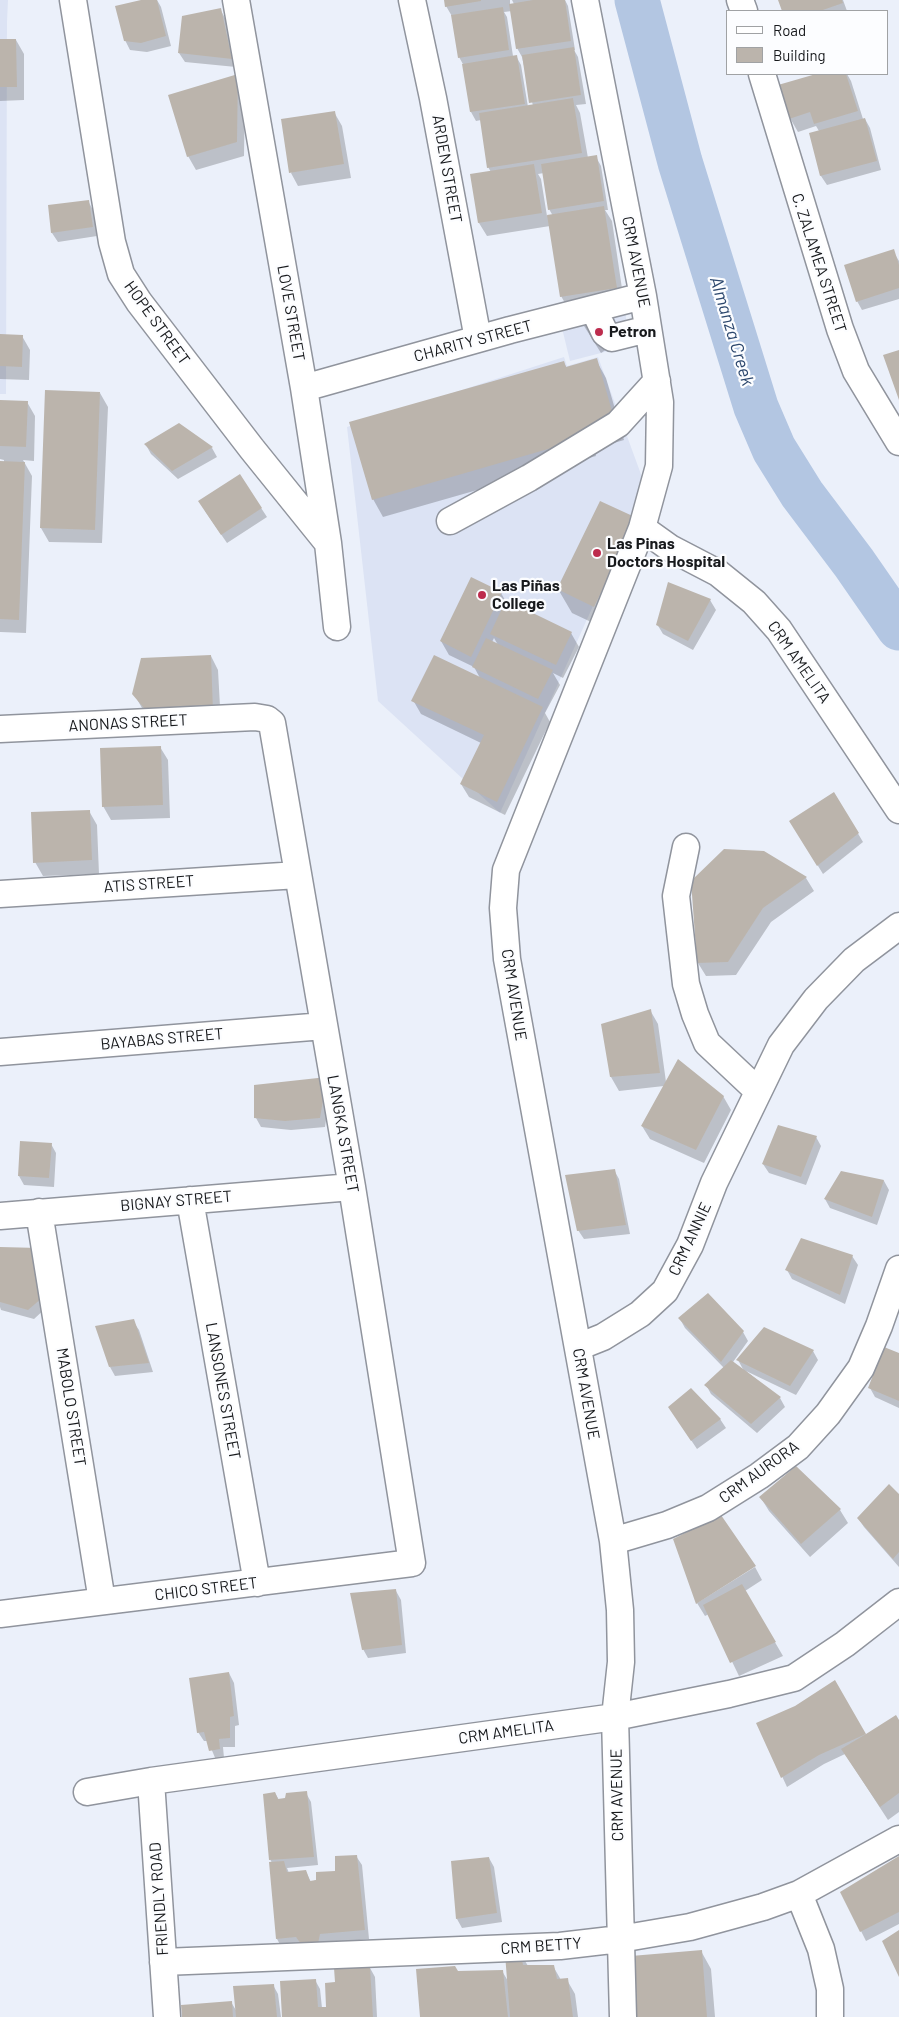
<!DOCTYPE html>
<meta charset="utf-8">
<style>
body{margin:0}
#map{position:relative;width:899px;height:2017px;overflow:hidden;background:#ebf0fa;font-family:Barlow,sans-serif}
canvas{display:block}
.legend{position:absolute;left:726px;top:10px;width:162px;height:65px;box-sizing:border-box;background:#fcfdff;border:1px solid #a0a2a4;margin:0;padding:6px 9px;list-style:none;font-size:15px;color:#17191c}
.legend li{display:flex;align-items:center;gap:10px;height:25px}
.legend b{width:25px;border:1px solid #a0a2a4}
</style>
<div id="map">
<canvas width="899" height="2017"></canvas>
<ul class="legend">
<li><b style="height:6px;background:#fff"></b>Road</li>
<li><b style="height:14px;background:#bbb4ac"></b>Building</li>
</ul>
</div>
<script>
const ctx = document.querySelector('canvas').getContext('2d');
ctx.lineJoin = 'round';
function fillPath(path, color) { ctx.fillStyle = color; ctx.fill(path, 'evenodd'); }
const shape = rows => new Path2D(rows.map(r => 'M' + r).join(''));
function trace(path, color, width, dash) { ctx.strokeStyle = color; ctx.lineWidth = width; ctx.lineCap = dash ? 'butt' : 'round'; ctx.setLineDash(dash || []); ctx.stroke(path); }
function label(font, color, halo, rows, align = 'center') {
  ctx.font = font + ' Barlow,sans-serif'; ctx.lineWidth = 4.5; ctx.setLineDash([]); ctx.textBaseline = 'middle'; ctx.strokeStyle = halo; ctx.fillStyle = color; for (const [text, x, y, turn = 0] of rows) {
    ctx.save(); ctx.translate(x, y); ctx.rotate((+turn || 0) * Math.PI / 180); ctx.textAlign = isNaN(turn) ? turn : align; if (halo) ctx.strokeText(text, 0, 0); ctx.fillText(text, 0, 0); ctx.restore();
  }
}
const built = shape([
 [0,0,8,0,7,22,6,394,0,394],
 [625,305,628,346,570,361,561,324],
 [564,357,567,366,598,357,646,488,500,813,378,701,347,427]
]);
const shadow = shape([
 [147,0,157,0,161,7,171,46,147,52,130,50,125,40],
 [446,0,510,0,510,5,514,4,512,0,565,0,568,6,575,50,574,50,578,57,586,104,576,105,580,113,588,158,596,157,601,166,608,210,605,210,612,221,624,302,569,310,561,296,550,226,487,236,479,223,472,175,491,172,488,167,481,120,476,121,471,112,464,66,459,57,453,18,446,6],
 [512,11,517,48,522,57,533,106,528,107,521,65,516,56,513,56,507,17,504,12],
 [544,173,549,209,553,216,547,216,541,179,538,174],
 [779,0,843,0,847,11,783,11],
 [220,9,225,18,236,67,185,62,179,53,183,17],
 [0,40,16,40,24,54,24,100,0,101],
 [821,74,847,74,851,81,863,119,865,119,870,128,881,170,827,185,821,176,810,134,819,131,816,126,798,132,790,118,780,86],
 [238,75,245,89,244,156,196,170,188,156],
 [334,112,342,126,351,178,298,186,291,173],
 [88,201,93,210,97,236,58,242,52,233,49,206],
 [893,251,899,261,899,299,862,310,857,301],
 [599,316,616,343,601,353,584,326],
 [0,335,22,336,30,350,29,380,0,379],
 [596,360,606,378,624,440,594,449,596,456,383,517,373,499,563,362,567,368],
 [100,393,108,407,102,543,49,542,41,528],
 [0,401,27,402,35,416,34,461,23,460,32,476,26,633,0,632,0,462,4,462,4,460,0,459],
 [179,424,212,448,217,457,178,479,151,454,146,445],
 [240,476,267,517,227,543,205,511],
 [636,519,608,630,572,613,558,589],
 [669,584,710,600,716,610,693,650,663,634,657,624],
 [501,593,506,602,571,633,579,647,563,678,553,673,560,685,545,713,550,722,505,815,469,797,461,784,481,743,421,714,413,700,480,678,474,667,449,655,441,641],
 [494,638,498,645,492,642],
 [211,656,218,670,221,725,158,727,142,708,134,694],
 [160,747,168,760,170,818,111,820,103,806],
 [834,793,863,842,823,874,796,830],
 [89,811,97,825,99,874,43,876,35,862],
 [764,852,806,878,814,891,771,922,736,975,706,976,698,963],
 [650,1010,658,1024,666,1082,723,1096,731,1110,704,1163,650,1139,642,1126,664,1086,619,1091,611,1077,603,1025],
 [331,1087,325,1127,291,1130,261,1127,256,1118],
 [816,1137,821,1146,806,1185,769,1173,763,1164],
 [51,1144,56,1153,54,1187,24,1185,19,1176],
 [614,1170,619,1179,630,1234,584,1239,578,1230],
 [842,1172,884,1181,889,1190,877,1225,830,1208,825,1199],
 [0,1248,47,1307,34,1319,1,1310,0,1307],
 [852,1256,858,1265,845,1304,792,1279,787,1270],
 [680,1319,743,1332,748,1341,733,1362,744,1371,738,1360,813,1351,818,1360,796,1395,746,1371,780,1398,785,1407,757,1433,711,1394,706,1385,724,1368,685,1328],
 [133,1321,139,1330,153,1372,115,1376,110,1367],
 [899,1354,899,1408,875,1397,870,1388],
 [675,1416,720,1419,726,1428,697,1449],
 [899,1496,899,1567,864,1527,858,1518],
 [761,1498,840,1510,848,1523,810,1557,769,1511],
 [755,1567,762,1580,745,1591,783,1656,739,1676,709,1614,705,1616,697,1603],
 [396,1591,401,1600,406,1653,368,1658,363,1649],
 [229,1673,234,1683,239,1725,235,1726,235,1747,223,1747,224,1758,216,1760,208,1741,204,1741,198,1732],
 [835,1682,865,1735,899,1723,899,1812,888,1820,845,1754,824,1764,787,1787,758,1724,796,1707],
 [275,1793,279,1800,306,1793,311,1802,318,1865,287,1868,289,1873,306,1872,311,1882,336,1872,356,1856,362,1865,369,1939,282,1948,277,1939,272,1863,270,1859],
 [899,1857,899,1924,866,1941,842,1893],
 [489,1858,494,1867,502,1922,462,1928,457,1919],
 [701,1951,711,1969,715,2017,637,2017],
 [521,1954,528,1966,553,1966,561,1980,567,1980,575,1994,578,2017,421,2017,458,1973,502,1971,508,1981],
 [370,1968,375,1977,377,2017,284,2017,315,1980,320,1989,322,2008,327,2008,336,1983],
 [273,1985,278,1994,281,2017,183,2017,231,2002,237,2012]
]);
const river = shape([
 [637,0,680,162,756,407,774,449,802,494,854,563,899,628]
]);
const building = shape([
 [141,0,157,0,166,36,141,43,124,41,115,6],
 [444,0,481,0,481,1,445,7],
 [533,0,565,0,571,41,516,49,509,4],
 [778,0,842,0,843,3,820,11,782,11],
 [503,7,509,50,458,58,451,15],
 [221,8,232,59,178,53,182,16],
 [0,39,16,39,17,87,0,87],
 [574,47,581,95,529,103,522,55],
 [517,55,525,104,470,112,462,64],
 [238,74,237,142,187,157,168,95],
 [816,74,846,74,858,111,814,124,810,112,789,119,778,85],
 [573,98,582,153,487,168,479,113],
 [335,111,344,164,289,173,281,119],
 [865,118,877,161,820,176,809,133],
 [597,155,604,201,548,210,541,164],
 [534,164,542,213,478,223,470,174],
 [89,200,93,227,51,233,48,205],
 [604,206,617,288,560,297,547,215],
 [894,249,899,265,899,288,856,302,844,265],
 [0,334,23,335,22,367,0,366],
 [899,350,899,400,883,355],
 [597,358,615,422,586,438,372,500,349,422,564,361,566,367],
 [45,390,100,392,95,530,40,528],
 [0,400,28,401,26,447,0,446],
 [179,423,213,447,172,471,144,444],
 [0,461,25,462,19,620,0,619],
 [240,474,262,508,221,535,198,501],
 [600,501,637,518,594,607,557,589],
 [471,577,502,592,471,657,440,641],
 [668,582,711,599,688,641,656,625],
 [506,600,572,632,556,665,490,634],
 [486,638,553,670,538,699,472,667],
 [211,655,213,711,149,714,132,694,141,658],
 [434,655,543,707,497,802,460,784,484,735,411,701],
 [161,746,163,805,102,807,100,748],
 [834,792,859,833,817,866,789,821],
 [90,810,92,860,33,863,31,812],
 [724,849,764,851,807,877,763,908,728,962,697,963,691,881],
 [651,1009,660,1073,610,1077,601,1024],
 [678,1059,724,1096,696,1150,641,1126],
 [327,1077,320,1118,285,1121,254,1118,254,1085],
 [778,1125,817,1136,801,1177,762,1164],
 [20,1141,52,1143,49,1178,18,1176],
 [615,1169,626,1225,577,1231,565,1175],
 [841,1171,884,1180,872,1217,824,1199],
 [801,1238,853,1255,840,1295,785,1270],
 [0,1247,39,1248,42,1298,28,1310,0,1302],
 [708,1293,744,1331,721,1362,678,1318],
 [134,1319,149,1363,109,1367,95,1326],
 [764,1327,814,1350,790,1386,736,1360],
 [884,1347,899,1353,899,1401,868,1388],
 [731,1360,781,1397,751,1424,704,1385],
 [691,1388,721,1419,691,1441,668,1407],
 [796,1466,841,1509,801,1544,759,1497],
 [889,1484,899,1494,899,1552,893,1559,857,1518],
 [721,1515,756,1566,696,1604,673,1539],
 [742,1584,776,1642,730,1663,703,1605],
 [396,1589,402,1645,362,1650,350,1593],
 [229,1672,234,1716,230,1717,230,1738,219,1739,220,1749,209,1751,204,1732,197,1733,189,1678],
 [835,1680,866,1734,896,1715,899,1720,899,1793,880,1807,841,1749,866,1734,819,1755,781,1778,756,1723,795,1706],
 [307,1791,314,1857,269,1860,263,1794,275,1792,278,1799,285,1798,286,1793],
 [357,1855,365,1930,320,1934,317,1948,303,1947,296,1937,276,1939,269,1862,284,1861,287,1872,306,1870,310,1881,316,1880,316,1872,335,1871,335,1856],
 [899,1856,899,1912,860,1932,840,1892],
 [489,1857,497,1913,456,1919,451,1861],
 [899,1930,899,1977,882,1941],
 [702,1950,707,2017,636,2017,631,1956],
 [521,1952,523,1965,554,1965,557,1979,568,1978,573,2017,510,2017,505,1954],
 [455,1966,458,1971,503,1970,508,2017,420,2017,416,1969],
 [370,1967,373,2017,282,2017,280,1981,316,1979,318,2007,326,2007,325,1983,335,1982,334,1968],
 [274,1984,277,2017,236,2017,233,1986],
 [232,2001,233,2017,182,2017,181,2005]
]);
const minor = shape([
 [73,0,112,242,121,274,139,302,252,449,327,542],
 [236,0,304,388,328,543,337,627],
 [412,0,433,98,478,339],
 [585,0,643,296,660,402,659,466,642,528,506,870,503,908,507,959,613,1541,620,1610,621,1662,615,1717,623,2017],
 [740,0,744,11],
 [762,74,840,329,856,371,899,442],
 [594,310,605,333,612,338,648,329],
 [304,388,510,330,643,296],
 [450,521,529,478,618,424,657,381],
 [642,528,670,548,718,573,754,602,779,630,899,810],
 [0,729,255,717,267,719,272,723,352,1187,412,1563,0,1614],
 [686,847,676,896,686,984,695,1014,707,1043,758,1091],
 [0,894,298,875],
 [0,1052,324,1026],
 [190,1200,257,1583],
 [39,1212,102,1601],
 [0,1216,352,1187],
 [578,1347,603,1337,640,1314,665,1291,690,1245,714,1183,781,1045,816,999,854,960,899,926],
 [613,1541,667,1525,708,1508,759,1476,798,1447,828,1414,861,1368,879,1326,899,1269],
 [151,1781,167,2017],
 [87,1792,151,1781,615,1717,729,1694,794,1678,845,1644,899,1602],
 [799,1894,821,1949,830,1989,830,2017],
 [163,1962,560,1946,620,1939,690,1927,763,1907,799,1894,899,1839]
]);
const markers = [
 [599,332,5,"#bd2c4d"],
 [597,553,5,"#bd2c4d"],
 [482,595,5,"#bd2c4d"]
];
const streetNames = [
 ["ARDEN STREET",447,169,80],
 ["CRM AVENUE",636,262,79],
 ["C. ZALAMEA STREET",819,263,72],
 ["LOVE STREET",291,313,80],
 ["HOPE STREET",157,323,54],
 ["CHARITY STREET",473,341,-15],
 ["CRM AMELITA",799,662,55],
 ["ANONAS STREET",128,723,-3],
 ["ATIS STREET",149,884,-4],
 ["CRM AVENUE",514,995,81],
 ["BAYABAS STREET",162,1039,-5],
 ["LANGKA STREET",343,1134,80],
 ["BIGNAY STREET",176,1201,-5],
 ["CRM ANNIE",690,1239,-65],
 ["LANSONES STREET",223,1391,80],
 ["CRM AVENUE",586,1394,80],
 ["MABOLO STREET",71,1407,81],
 ["CRM AURORA",759,1472,-36],
 ["CHICO STREET",206,1589,-7],
 ["CRM AMELITA",506,1732,-8],
 ["CRM AVENUE",617,1795,-91],
 ["FRIENDLY ROAD",159,1899,-94],
 ["CRM BETTY",541,1946,-4]
];
const poiNames = [
 ["Petron",609,332],
 ["Las Pinas",607,544],
 ["Doctors Hospital",607,562],
 ["Las Piñas",492,586],
 ["College",492,604]
];
const waterNames = [
 ["Almanza Creek",732,331,73]
];
fillPath(built, '#dce3f4');
fillPath(shadow, '#0003');
trace(river, '#b3c6e2', 45);
fillPath(building, '#bbb4ac');
trace(minor, '#90949d', 29);
trace(minor, '#fff', 26);
for (const [x, y, r, color] of markers) { const dot = new Path2D(); dot.arc(x, y, r, 0, 2 * Math.PI); ctx.fillStyle = color; ctx.fill(dot); trace(dot, '#fcfdff', 2); }
label('16px', '#17191c', '#fcfdff', streetNames);
label('bold 16px', '#17191c', '#fcfdff', poiNames, 'left');
label('italic 18px', '#2c476d', '#fcfdff', waterNames);
</script>
